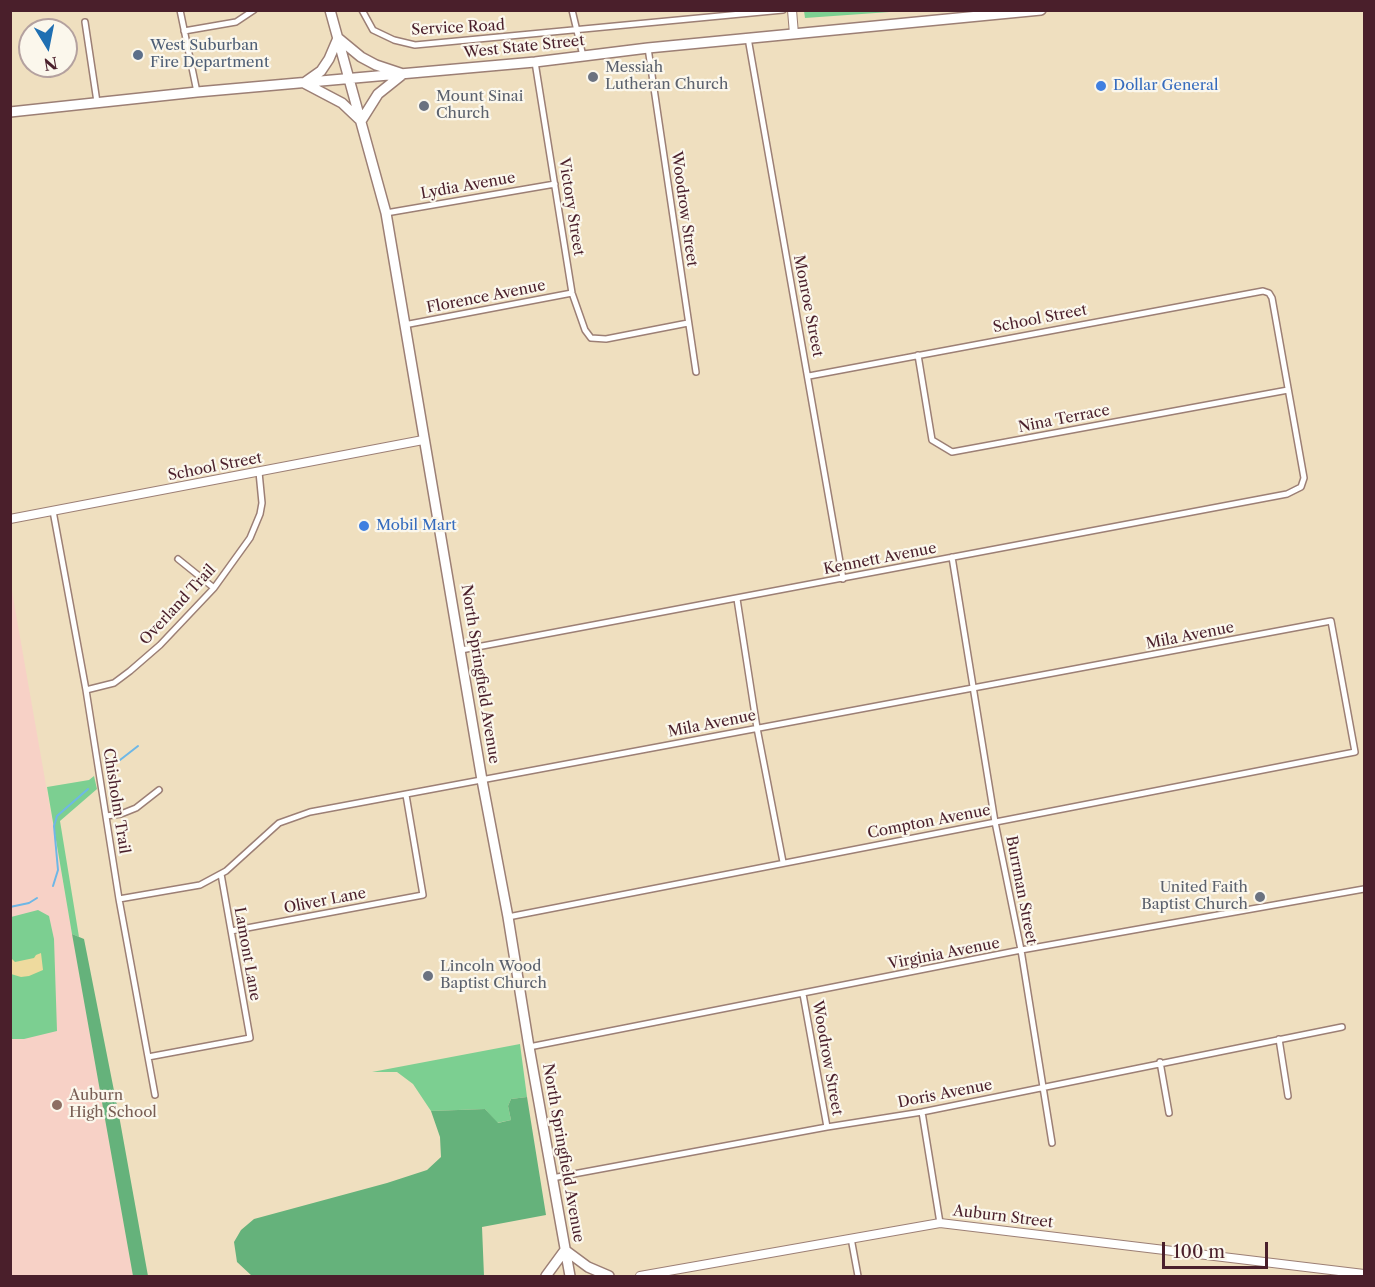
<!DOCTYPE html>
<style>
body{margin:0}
#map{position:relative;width:1375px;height:1287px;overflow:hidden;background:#efdfbf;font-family:"Libre Caslon Text",serif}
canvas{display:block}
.frame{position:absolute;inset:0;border:12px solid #4a1f2b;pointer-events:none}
.north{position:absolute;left:18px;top:18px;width:60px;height:60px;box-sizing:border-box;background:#fbf7ec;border:2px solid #b4a19f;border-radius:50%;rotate:170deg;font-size:16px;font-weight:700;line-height:24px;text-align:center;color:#4a1f2b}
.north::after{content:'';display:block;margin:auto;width:21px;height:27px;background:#1f6fb2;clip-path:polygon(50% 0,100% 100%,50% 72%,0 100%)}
.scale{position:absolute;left:1162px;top:1242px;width:106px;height:27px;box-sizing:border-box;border:3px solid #4a1f2b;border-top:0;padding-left:8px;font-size:18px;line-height:21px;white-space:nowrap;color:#4a1f2b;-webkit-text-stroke:4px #fbf7ec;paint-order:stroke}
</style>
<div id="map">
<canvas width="1375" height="1287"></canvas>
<div class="frame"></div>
<div class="north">N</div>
<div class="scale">100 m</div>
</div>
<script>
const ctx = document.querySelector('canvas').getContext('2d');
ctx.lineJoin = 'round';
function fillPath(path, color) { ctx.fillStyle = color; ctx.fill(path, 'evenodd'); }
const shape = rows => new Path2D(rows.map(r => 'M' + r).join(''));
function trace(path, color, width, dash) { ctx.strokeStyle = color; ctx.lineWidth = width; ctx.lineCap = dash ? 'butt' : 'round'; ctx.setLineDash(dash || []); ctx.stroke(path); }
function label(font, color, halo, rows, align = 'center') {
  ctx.font = font + ' "Libre Caslon Text",serif'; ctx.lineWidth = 4.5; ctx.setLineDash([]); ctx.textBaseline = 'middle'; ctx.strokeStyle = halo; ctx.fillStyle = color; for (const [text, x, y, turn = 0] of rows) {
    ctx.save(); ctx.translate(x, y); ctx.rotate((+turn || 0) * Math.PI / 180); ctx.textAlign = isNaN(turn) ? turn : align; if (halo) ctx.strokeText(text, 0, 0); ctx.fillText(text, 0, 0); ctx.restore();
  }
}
const built = shape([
 [10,580,64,888,133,1276,11,1276]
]);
const green = shape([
 [804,11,804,10,904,11,805,18],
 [94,776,97,789,60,821,79,937,72,934,47,787,89,780],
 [38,910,49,916,54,939,57,1031,24,1039,11,1039,11,917],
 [520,1044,527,1097,511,1099,508,1106,511,1120,497,1123,485,1109,431,1111,413,1084,397,1072,372,1072]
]);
const forest = shape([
 [72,934,84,939,120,1121,148,1276,133,1276],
 [527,1097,546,1215,482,1227,484,1276,252,1276,237,1262,234,1242,241,1230,254,1219,387,1183,427,1170,441,1157,440,1137,431,1111,485,1109,498,1123,511,1120,508,1106,511,1099]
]);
const sand = shape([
 [41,953,43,970,29,976,21,977,11,974,11,958,15,962,34,958,36,955]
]);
const stream = shape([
 [111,767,138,746],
 [53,886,58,870,54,826,57,816,88,789],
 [10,907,29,903,37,898]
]);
const street = shape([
 [180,10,197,92],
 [362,10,373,30,394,40,415,45,783,10],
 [572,10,583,56],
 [85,22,97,102],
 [184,31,236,22,254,10],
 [748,38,843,579],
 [648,48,696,372],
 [535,62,572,293,585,330,591,338,606,339,688,323],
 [386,213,555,184],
 [404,325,572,293],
 [918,355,932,440,952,452,1288,390],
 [53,511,86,690,119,899,155,1095],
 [952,557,995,822,1021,950,1052,1143],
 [178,559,214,588],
 [737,599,757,728,783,862],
 [461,650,1287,494,1301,487,1304,478,1272,298,1269,293,1263,291,809,376],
 [86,690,114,683,130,671,160,645,214,588,250,538,260,514,262,503,259,472],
 [106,816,121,814,136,808,159,790],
 [119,899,200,885,226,871,279,823,310,812,1331,621,1355,752,508,917],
 [231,931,423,895,406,795],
 [803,994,827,1127],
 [1279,1039,1288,1096],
 [529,1047,1021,950,1364,889],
 [148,1057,250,1038,221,874],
 [1160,1062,1169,1113],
 [922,1112,940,1223],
 [552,1178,827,1127,922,1112,1342,1027],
 [851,1238,858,1276]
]);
const secondary = shape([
 [792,10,794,34],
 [10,519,423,440],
 [640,1276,940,1223,1364,1274]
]);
const primary = shape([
 [330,10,386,213,482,780,508,917,529,1047,570,1276],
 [338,38,361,57,376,65,403,74,378,94,361,121,342,103,304,83,321,71,329,59,338,38],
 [10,112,197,92,535,62,648,48,1041,10],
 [546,1276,565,1250,588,1267,609,1276]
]);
const markers = [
 [138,55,6,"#5c6f8a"],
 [593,77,6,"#6b7280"],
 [1101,86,6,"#3f7fe0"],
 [424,106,6,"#6b7280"],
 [364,526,6,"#3f7fe0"],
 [1260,897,6,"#6b7280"],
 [428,976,6,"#6b7280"],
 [57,1105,6,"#8d6e63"]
];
const streetNames = [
 ["Service Road",458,28,-3],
 ["West State Street",524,47,-6],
 ["Lydia Avenue",468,186,-10],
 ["Victory Street",571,207,81],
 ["Woodrow Street",684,209,82],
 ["Florence Avenue",486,297,-11],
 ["Monroe Street",808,306,79],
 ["School Street",1040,319,-11],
 ["Nina Terrace",1064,419,-11],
 ["School Street",215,467,-11],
 ["Kennett Avenue",880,559,-11],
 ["Overland Trail",178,605,-47],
 ["Mila Avenue",1190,636,-11],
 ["North Springfield Avenue",480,674,81],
 ["Mila Avenue",712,724,-11],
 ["Chisholm Trail",116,801,81],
 ["Compton Avenue",929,822,-11],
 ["Burrman Street",1021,890,79],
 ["Oliver Lane",325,901,-11],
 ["Lamont Lane",247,954,80],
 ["Virginia Avenue",944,954,-11],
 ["Woodrow Street",827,1058,80],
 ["Doris Avenue",945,1094,-11],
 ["North Springfield Avenue",563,1153,80],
 ["Auburn Street",1003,1217,7]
];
const serviceNames = [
 ["West Suburban",150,46],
 ["Fire Department",150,63]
];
const worshipNames = [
 ["Messiah",605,68],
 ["Lutheran Church",605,85],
 ["Mount Sinai",436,97],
 ["Church",436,114],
 ["United Faith",1248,888,"right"],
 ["Baptist Church",1248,905,"right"],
 ["Lincoln Wood",440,967],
 ["Baptist Church",440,984]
];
const shopNames = [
 ["Dollar General",1113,86],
 ["Mobil Mart",376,526]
];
const educationNames = [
 ["Auburn",69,1096],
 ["High School",69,1113]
];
fillPath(built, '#f7d1c6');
fillPath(green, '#7ccf91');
fillPath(forest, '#65b27b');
fillPath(sand, '#eeda9e');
trace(stream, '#6eb7e6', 2);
trace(street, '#9c7f75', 8);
trace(secondary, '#9c7f75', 10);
trace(primary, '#9c7f75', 12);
trace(street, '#fff', 5);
trace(secondary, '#fff', 8);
trace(primary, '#fff', 9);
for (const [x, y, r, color] of markers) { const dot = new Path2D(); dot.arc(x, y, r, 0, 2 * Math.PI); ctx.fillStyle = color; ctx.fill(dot); trace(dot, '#fbf7ec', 2); }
label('15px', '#4a1f2b', '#fbf7ec', streetNames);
label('15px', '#4e5e75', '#fbf7ec', serviceNames, 'left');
label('15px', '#5b616d', '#fbf7ec', worshipNames, 'left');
label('15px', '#366cbe', '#fbf7ec', shopNames, 'left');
label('15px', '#785e54', '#fbf7ec', educationNames, 'left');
</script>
